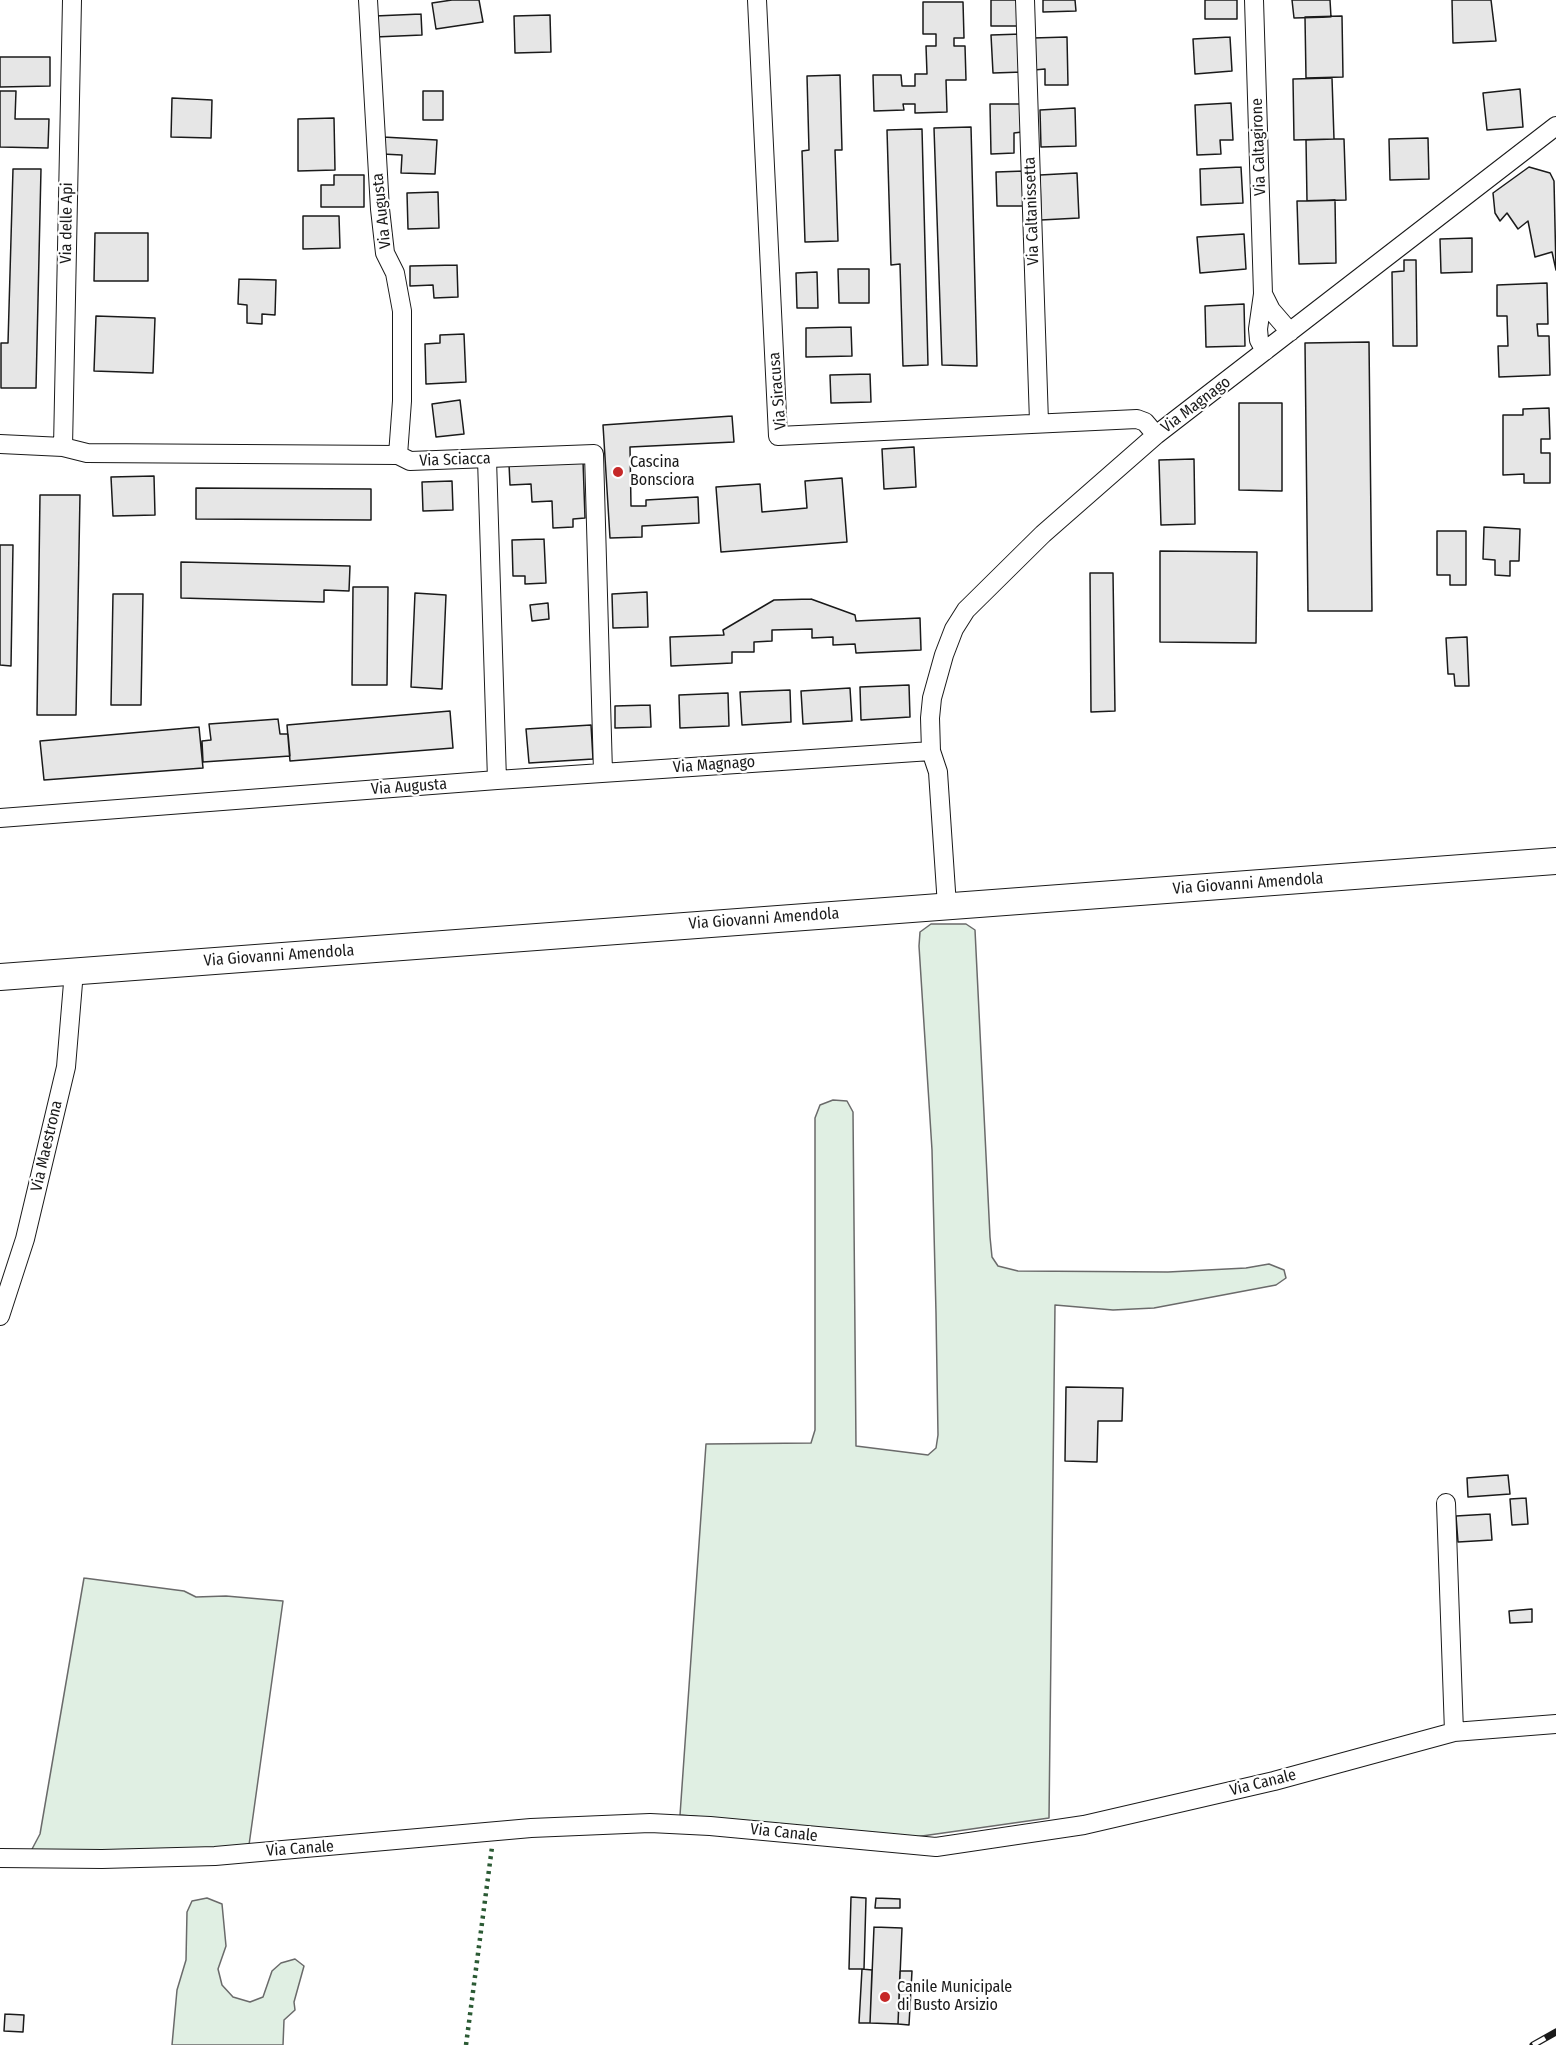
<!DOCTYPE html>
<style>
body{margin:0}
canvas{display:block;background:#fff}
</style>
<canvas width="1556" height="2045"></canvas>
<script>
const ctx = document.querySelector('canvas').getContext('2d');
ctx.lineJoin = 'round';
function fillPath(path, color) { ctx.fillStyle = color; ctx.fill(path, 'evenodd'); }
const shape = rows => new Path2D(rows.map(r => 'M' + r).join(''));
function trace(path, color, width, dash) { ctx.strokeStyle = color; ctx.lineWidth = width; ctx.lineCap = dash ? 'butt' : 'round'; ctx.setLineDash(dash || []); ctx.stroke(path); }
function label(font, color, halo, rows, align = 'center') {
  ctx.font = font + ' "Fira Sans Condensed",sans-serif'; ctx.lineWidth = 4.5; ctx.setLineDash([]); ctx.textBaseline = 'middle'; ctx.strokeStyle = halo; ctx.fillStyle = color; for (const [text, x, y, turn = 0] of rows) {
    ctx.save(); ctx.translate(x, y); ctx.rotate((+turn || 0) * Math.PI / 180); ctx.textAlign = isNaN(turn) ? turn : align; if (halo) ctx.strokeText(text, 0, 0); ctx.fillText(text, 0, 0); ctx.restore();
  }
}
const green = shape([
 [931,924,966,924,975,930,990,1237,992,1257,998,1266,1018,1271,1168,1272,1246,1268,1269,1264,1284,1270,1286,1278,1276,1285,1154,1308,1113,1310,1055,1305,1049,1818,915,1837,680,1815,706,1444,811,1443,815,1430,815,1118,820,1105,833,1100,847,1101,853,1112,856,1446,928,1455,936,1448,938,1435,936,1313,932,1150,919,946,920,932,931,924],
 [84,1578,184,1591,196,1597,226,1596,283,1601,249,1845,200,1850,31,1851,40,1834,84,1578],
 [207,1898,222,1904,226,1946,218,1969,222,1985,233,1997,250,2002,263,1997,272,1971,281,1963,295,1959,304,1966,294,2002,295,2010,284,2020,283,2045,172,2045,177,1990,186,1960,187,1912,192,1901,207,1898]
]);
const building = shape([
 [452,0,479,0,483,22,436,29,432,3,452,0],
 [991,0,1021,0,1022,26,991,26,991,0],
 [1043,0,1075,0,1076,11,1043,12,1043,0],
 [1205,0,1237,0,1237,19,1205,19,1205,0],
 [1292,0,1330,0,1331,17,1294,18,1292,0],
 [1452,0,1491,0,1496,41,1453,43,1452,0],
 [923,2,963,2,964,38,954,38,954,46,965,46,966,80,946,80,947,112,915,113,915,104,903,104,904,110,874,111,873,75,901,75,902,86,915,86,915,74,927,74,926,46,936,46,936,34,923,34,923,2],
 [421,14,422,35,375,37,375,16,421,14],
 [550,15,551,52,515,53,514,16,550,15],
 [1342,16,1343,77,1306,78,1305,17,1342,16],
 [1022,34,1023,72,993,73,991,35,1022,34],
 [1067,37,1068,85,1045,85,1045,69,1034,70,1033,38,1067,37],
 [1230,37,1232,71,1195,74,1193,39,1230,37],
 [0,57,50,57,50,86,0,87,0,57],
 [840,75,842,150,835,150,838,241,805,242,802,151,809,150,807,76,840,75],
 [1332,78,1334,139,1294,140,1293,79,1332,78],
 [1520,89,1523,127,1487,130,1483,93,1520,89],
 [0,91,16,91,15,119,49,119,48,148,0,147,0,91],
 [423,91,443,91,443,120,423,120,423,91],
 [172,98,212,100,211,138,171,137,172,98],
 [1231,103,1233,140,1220,140,1221,154,1197,155,1195,105,1231,103],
 [990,104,1022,104,1022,132,1014,133,1014,153,991,154,990,104],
 [1075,108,1076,146,1041,147,1040,110,1075,108],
 [334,118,335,170,298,171,298,119,334,118],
 [971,127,977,366,942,365,934,128,971,127],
 [922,129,928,365,903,366,900,264,891,265,887,130,922,129],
 [383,137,437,140,435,174,401,173,402,155,382,154,383,137],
 [1428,138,1429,179,1390,180,1389,139,1428,138],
 [1334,139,1344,139,1346,200,1307,201,1306,140,1334,139],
 [1241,167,1243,203,1201,205,1200,169,1241,167],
 [1529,167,1550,173,1554,181,1556,270,1552,252,1535,257,1528,221,1518,229,1507,213,1500,221,1495,213,1493,193,1529,167],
 [13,169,41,169,36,388,1,388,1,343,8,343,13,169],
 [1025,171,1026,206,997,206,996,172,1025,171],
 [1077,173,1079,218,1041,220,1040,175,1077,173],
 [334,175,364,175,364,207,321,207,321,185,334,185,334,175],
 [438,192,439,228,408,229,407,193,438,192],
 [1335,200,1336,263,1299,264,1297,201,1335,200],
 [303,216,339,216,340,248,303,249,303,216],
 [95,233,148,233,148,281,94,281,95,233],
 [1244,234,1246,269,1200,273,1197,237,1244,234],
 [1472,238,1472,272,1441,273,1440,239,1472,238],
 [1404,260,1416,260,1417,346,1393,346,1392,272,1404,271,1404,260],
 [457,265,458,297,434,298,433,285,410,286,410,266,457,265],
 [838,269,869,269,869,303,839,303,838,269],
 [817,272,818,308,797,308,796,273,817,272],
 [239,279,276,280,275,315,262,314,262,324,247,323,247,305,238,304,239,279],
 [1547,283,1548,324,1537,324,1538,336,1549,336,1550,375,1499,377,1498,346,1508,346,1507,316,1497,316,1497,285,1547,283],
 [1244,304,1245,346,1206,347,1205,306,1244,304],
 [96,316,155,318,153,373,94,371,96,316],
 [851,327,852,356,806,357,806,328,851,327],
 [464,334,466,382,426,384,425,344,440,343,440,335,464,334],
 [1369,342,1372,611,1308,611,1305,343,1369,342],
 [870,374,871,402,831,403,830,375,870,374],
 [460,400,464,434,436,437,432,404,460,400],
 [1239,403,1282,403,1282,491,1239,490,1239,403],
 [1549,408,1550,439,1541,439,1541,453,1550,453,1550,483,1524,483,1524,474,1503,475,1503,415,1523,415,1523,409,1549,408],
 [732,416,734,442,630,447,631,506,646,506,646,500,698,497,699,523,642,526,642,537,610,538,603,425,732,416],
 [914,447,916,487,884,489,882,449,914,447],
 [1194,459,1195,524,1161,525,1159,460,1194,459],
 [583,461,585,518,573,519,573,527,553,528,552,501,532,502,531,484,510,485,509,464,583,461],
 [154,476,155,515,113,516,111,477,154,476],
 [842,478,847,542,721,552,716,487,760,484,762,512,807,508,805,481,842,478],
 [452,481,453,510,423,511,422,482,452,481],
 [196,488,371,489,371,520,196,519,196,488],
 [40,495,80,495,76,715,37,715,40,495],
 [1484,527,1520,529,1519,561,1510,561,1510,576,1495,575,1495,560,1483,559,1484,527],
 [1437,531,1466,531,1466,585,1450,585,1450,575,1437,575,1437,531],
 [544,539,546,583,525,584,525,576,513,576,512,540,544,539],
 [0,545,13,545,11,666,0,665,0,545],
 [1160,551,1257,552,1256,643,1160,642,1160,551],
 [181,562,350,566,349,591,324,590,324,602,181,598,181,562],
 [1090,573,1113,573,1115,711,1091,712,1090,573],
 [353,587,388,587,387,685,352,685,353,587],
 [647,592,648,627,613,628,612,594,647,592],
 [415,593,446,595,442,689,411,687,415,593],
 [113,594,143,594,141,705,111,705,113,594],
 [811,599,855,615,856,621,920,618,921,650,856,653,855,644,833,645,833,637,812,638,812,629,772,630,772,641,754,642,754,652,732,652,732,663,671,666,670,637,724,635,723,630,774,600,811,599],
 [548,603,549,619,532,621,530,605,548,603],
 [1467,637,1469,686,1455,686,1454,674,1448,674,1446,638,1467,637],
 [909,685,910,717,861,720,860,687,909,685],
 [850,688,852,721,803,724,801,691,850,688],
 [790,690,791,722,742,725,740,692,790,690],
 [728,693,729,726,680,728,679,695,728,693],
 [650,705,651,727,615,728,615,706,650,705],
 [450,711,453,748,290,761,287,725,450,711],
 [278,719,280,734,288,734,290,756,203,762,202,741,211,740,209,724,278,719],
 [591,725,593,759,529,763,526,729,591,725],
 [199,727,203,768,44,780,40,741,199,727],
 [1066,1387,1123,1388,1122,1421,1098,1421,1097,1462,1065,1461,1066,1387],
 [1508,1475,1510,1494,1468,1497,1467,1478,1508,1475],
 [1526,1498,1528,1524,1512,1525,1510,1499,1526,1498],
 [1490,1514,1492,1540,1458,1542,1456,1516,1490,1514],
 [1532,1609,1532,1622,1510,1623,1509,1611,1532,1609],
 [851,1897,866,1898,864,1969,849,1969,851,1897],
 [876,1898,900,1899,900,1908,875,1908,876,1898],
 [874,1927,902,1928,898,2024,870,2023,874,1927],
 [862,1969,872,1970,870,2023,859,2023,862,1969],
 [900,1971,912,1971,909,2025,898,2024,900,1971],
 [5,2014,24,2015,23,2032,4,2031,5,2014]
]);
const minor = shape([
 [368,0,380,209,385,253,395,273,402,311,402,401,398,455],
 [757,0,778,436,1137,419,1145,422,1156,435],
 [1025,0,1039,422],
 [1254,0,1263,294,1258,329,1259,340,1265,351],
 [1263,294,1271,310,1290,332],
 [0,444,63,447,87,453,398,455,410,461,594,454,603,772],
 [63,447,72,0],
 [497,780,931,751],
 [0,818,497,780,487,459],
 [947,906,938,772,931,751,930,718,932,698,944,655,954,629,966,610,1043,534,1156,435,1556,126],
 [0,1316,25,1239,66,1067,74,971],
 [1446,1503,1454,1732],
 [0,1858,102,1859,215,1856,531,1828,650,1823,710,1826,936,1847,1084,1825,1274,1781,1454,1732,1556,1724]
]);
const secondary = shape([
 [0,977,1556,861]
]);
const rail = shape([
 [1533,2045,1556,2032]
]);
const hedge = shape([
 [466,2045,492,1847]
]);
const markers = [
 [618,472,6,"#c62828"],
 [885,1997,6,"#c62828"]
];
const streetNames = [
 ["Via Caltagirone",1259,147,-92],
 ["Via Augusta",382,211,-96],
 ["Via Caltanissetta",1032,211,-92],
 ["Via delle Api",67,223,-89],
 ["Via Siracusa",778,391,-95],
 ["Via Magnago",1196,405,-37],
 ["Via Sciacca",455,460,-2],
 ["Via Magnago",714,765,-4],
 ["Via Augusta",409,787,-4],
 ["Via Giovanni Amendola",1248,884,-4],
 ["Via Giovanni Amendola",764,919,-4],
 ["Via Giovanni Amendola",279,956,-4],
 ["Via Maestrona",47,1146,-77],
 ["Via Canale",1263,1783,-14],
 ["Via Canale",784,1833,6],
 ["Via Canale",300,1849,-4]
];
const poiNames = [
 ["Cascina",630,463],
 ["Bonsciora",630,481],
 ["Canile Municipale",897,1988],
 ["di Busto Arsizio",897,2006]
];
fillPath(green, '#e0efe3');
trace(green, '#6a6a6a', 1.5);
fillPath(building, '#e6e6e6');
trace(building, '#1a1a1a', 1.5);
trace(minor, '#1a1a1a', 20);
trace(secondary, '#1a1a1a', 28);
trace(minor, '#fff', 18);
trace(secondary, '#fff', 26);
trace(rail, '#1a1a1a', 7);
trace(rail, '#fff', 4.5, [14]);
trace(hedge, '#2b5a34', 4.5, [3, 4.5]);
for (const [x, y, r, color] of markers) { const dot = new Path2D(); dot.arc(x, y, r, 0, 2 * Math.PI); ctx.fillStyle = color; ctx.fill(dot); trace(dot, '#fff', 2); }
label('16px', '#1a1a1a', '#fff', streetNames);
label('16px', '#1a1a1a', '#fff', poiNames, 'left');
</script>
